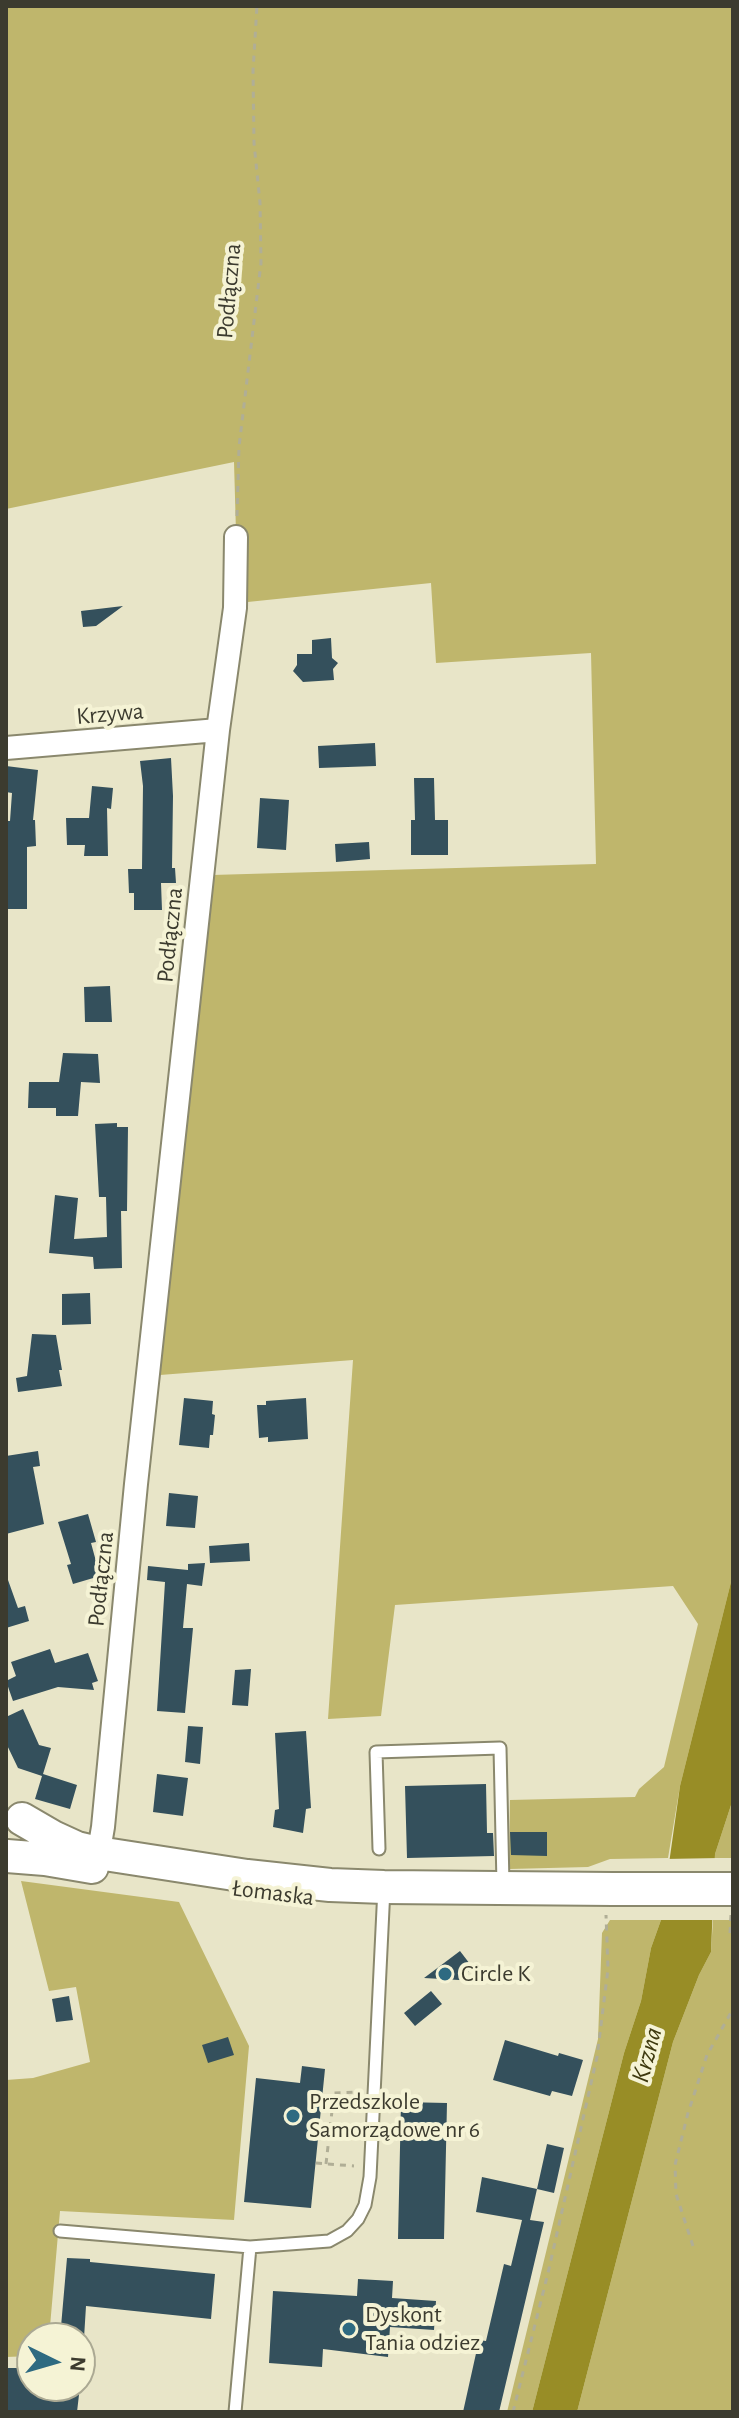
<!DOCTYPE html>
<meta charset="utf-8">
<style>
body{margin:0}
#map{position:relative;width:739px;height:2418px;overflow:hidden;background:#e8e5c8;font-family:"Alegreya Sans",sans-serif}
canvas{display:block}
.frame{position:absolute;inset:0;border:8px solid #3c3b2f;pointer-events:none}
.north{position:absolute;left:16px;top:2322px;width:80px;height:80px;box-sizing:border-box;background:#f5f3d5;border:2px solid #aba993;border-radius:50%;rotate:95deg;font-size:22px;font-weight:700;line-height:32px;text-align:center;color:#3c3b2f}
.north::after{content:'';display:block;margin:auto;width:28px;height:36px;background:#2e6a81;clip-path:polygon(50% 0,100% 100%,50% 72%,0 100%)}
</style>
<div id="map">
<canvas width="739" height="2418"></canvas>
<div class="frame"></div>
<div class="north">N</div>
</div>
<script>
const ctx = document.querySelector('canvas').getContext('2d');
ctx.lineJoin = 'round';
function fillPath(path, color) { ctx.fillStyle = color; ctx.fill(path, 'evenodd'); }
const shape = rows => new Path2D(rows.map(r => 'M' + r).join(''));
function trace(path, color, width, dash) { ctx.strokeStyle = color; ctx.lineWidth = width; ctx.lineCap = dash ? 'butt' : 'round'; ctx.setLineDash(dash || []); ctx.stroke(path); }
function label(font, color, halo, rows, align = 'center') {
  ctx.font = font + ' "Alegreya Sans",sans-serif'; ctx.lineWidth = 8; ctx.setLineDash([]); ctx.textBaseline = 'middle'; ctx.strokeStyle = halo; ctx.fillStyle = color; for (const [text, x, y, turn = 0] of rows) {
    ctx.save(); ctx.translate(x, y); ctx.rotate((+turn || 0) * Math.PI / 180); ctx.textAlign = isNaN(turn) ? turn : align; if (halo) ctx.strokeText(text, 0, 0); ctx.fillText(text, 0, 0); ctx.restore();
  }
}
const green = shape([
 [6,6,733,6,733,1574,680,1786,668,1858,610,1859,588,1867,509,1869,510,1800,635,1797,639,1789,664,1767,698,1624,673,1586,395,1605,381,1716,328,1719,353,1360,160,1375,212,875,596,864,591,653,436,663,431,583,238,603,234,462,6,509],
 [733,1799,733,1858,715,1858,715,1854],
 [21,1881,179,1902,249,2046,234,2220,60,2211,49,2338,32,2338,32,2356,6,2357,6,2080,33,2078,90,2062,76,1987,49,1991],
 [610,1920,661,1920,651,1948,641,2001,624,2053,532,2412,507,2412,598,2039,602,1933],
 [713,1920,733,1920,733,2412,577,2412,673,2042,699,1975,711,1952]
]);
const water = shape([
 [733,1574,733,1799,715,1854,711,1952,699,1975,673,2042,577,2412,532,2412,624,2053,641,2001,651,1948,661,1920,680,1786]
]);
const pier = shape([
 [719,1858,717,1920,657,1920,664,1859]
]);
const building = shape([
 [123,606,96,626,83,627,81,611],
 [331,638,332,658,338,663,333,669,334,680,303,682,293,671,297,665,297,654,312,654,312,640],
 [375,743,376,766,319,768,318,746],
 [171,758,173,796,172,868,175,868,176,883,161,883,162,910,134,910,134,893,129,893,128,869,142,869,143,786,140,761],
 [6,766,38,770,33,820,35,820,36,846,27,847,27,909,6,909,6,821,10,821,12,793,6,792],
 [414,778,434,778,435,820,448,820,448,855,411,855,411,820,415,820],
 [92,786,113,788,111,809,107,808,108,856,84,856,85,845,67,845,66,818,89,818],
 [260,798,289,800,286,850,257,848],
 [369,842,370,859,336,862,335,844],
 [110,986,112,1022,85,1022,84,987],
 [63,1053,98,1054,100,1083,81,1082,78,1116,56,1116,56,1108,28,1108,29,1082,59,1082],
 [117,1123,117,1127,128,1127,127,1211,121,1211,122,1268,94,1269,93,1257,49,1253,55,1195,78,1198,74,1239,107,1237,106,1197,99,1197,95,1124],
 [90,1293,91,1324,62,1325,62,1294],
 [32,1334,56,1335,62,1370,59,1370,62,1386,18,1392,16,1378,27,1376],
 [184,1398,213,1401,212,1414,215,1415,213,1435,210,1435,209,1448,179,1445],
 [306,1398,308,1439,268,1442,268,1437,259,1438,257,1405,266,1405,266,1401],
 [38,1451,40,1466,33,1467,44,1524,6,1534,6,1456],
 [169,1493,198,1496,195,1528,166,1526],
 [88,1514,96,1542,91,1543,100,1576,73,1584,67,1565,71,1564,58,1522],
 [249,1543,250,1561,210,1563,209,1546],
 [205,1563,202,1586,187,1584,183,1628,193,1628,185,1713,157,1711,165,1582,147,1580,148,1566,188,1570,188,1564],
 [6,1580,8,1580,18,1608,25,1606,29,1621,6,1628],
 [50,1649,55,1663,88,1653,98,1681,92,1683,94,1690,58,1687,13,1701,6,1681,16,1676,11,1662],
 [251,1669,248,1706,232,1705,235,1670],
 [23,1709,39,1745,51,1748,43,1774,77,1785,70,1809,35,1799,42,1776,18,1768,6,1743,6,1717],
 [188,1726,203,1727,200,1764,185,1762],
 [306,1731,311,1808,306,1809,303,1833,273,1827,275,1810,279,1809,275,1733],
 [157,1774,188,1778,183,1816,153,1812],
 [486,1784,487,1833,493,1833,494,1856,407,1858,405,1786],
 [510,1832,547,1832,547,1856,511,1855],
 [460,1951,473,1968,459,1980,424,1978],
 [431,1991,442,2004,415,2026,404,2013],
 [69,1996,73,2020,56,2022,52,1999],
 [228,2037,234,2055,208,2063,202,2045],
 [505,2040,558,2056,559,2053,583,2060,572,2096,552,2091,550,2096,493,2080],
 [302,2066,325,2069,311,2208,244,2202,256,2078,300,2083],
 [401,2102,447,2103,444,2239,398,2239],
 [547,2144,564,2148,554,2193,537,2189],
 [482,2177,537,2189,530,2220,544,2222,499,2412,463,2412,479,2340,486,2341,504,2264,511,2266,522,2220,476,2212],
 [67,2258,90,2259,90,2262,215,2274,211,2319,86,2306,84,2338,60,2338],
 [358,2279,393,2281,392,2298,436,2301,434,2330,390,2327,388,2357,323,2349,322,2367,269,2363,273,2291,357,2296],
 [6,2368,32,2368,32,2386,80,2386,77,2412,6,2412]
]);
const path = shape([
 [237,516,239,447,261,263,260,203,254,143,253,71,257,6],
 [731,1915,730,1933,733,1935],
 [316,2163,354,2166],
 [326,2164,334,2093,357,2092],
 [693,2246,676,2194,675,2165,688,2113,707,2055,733,2009],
 [513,2412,548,2273,597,2057,608,1969,606,1915]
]);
const lane = shape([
 [379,1849,376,1752,500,1748,503,1884],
 [60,2231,250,2247],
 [235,2412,250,2247,329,2241,347,2231,358,2219,365,2205,370,2177,384,1888]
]);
const street = shape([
 [6,748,218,730],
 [96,1868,103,1827,136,1484,218,730,235,608,236,537]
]);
const secondary = shape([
 [22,1819,53,1837,77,1848,98,1853,247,1876,330,1885,384,1887,613,1889],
 [7,1856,45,1859,92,1867]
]);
const secondaryBridge = shape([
 [613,1889,733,1889]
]);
const markers = [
 [445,1974,8,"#2e6a81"],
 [293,2116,8,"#2e6a81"],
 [349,2329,8,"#2e6a81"]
];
const streetNames = [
 ["Podłączna",229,291,-85],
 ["Krzywa",110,714,-5],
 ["Podłączna",170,935,-84],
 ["Podłączna",101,1579,-84],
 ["Łomaska",273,1893,7]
];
const poiNames = [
 ["Circle K",461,1974],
 ["Przedszkole",309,2102],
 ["Samorządowe nr 6",309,2130],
 ["Dyskont",365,2315],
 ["Tania odziez",365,2343]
];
const waterNames = [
 ["Krzna",647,2055,-75]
];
fillPath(green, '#bfb66c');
fillPath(water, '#988d26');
fillPath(pier, '#e8e5c8');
fillPath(building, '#34505c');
trace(lane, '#8a886d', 15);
trace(street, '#8a886d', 26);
trace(secondary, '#8a886d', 36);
trace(path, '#b0ae96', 3, [6, 6]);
trace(lane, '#fff', 11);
trace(street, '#fff', 22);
trace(secondary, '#fff', 32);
trace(secondaryBridge, '#8a886d', 36, []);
trace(secondaryBridge, '#fff', 32);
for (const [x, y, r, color] of markers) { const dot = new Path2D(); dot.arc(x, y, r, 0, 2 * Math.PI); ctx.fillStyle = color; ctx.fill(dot); trace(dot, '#f5f3d5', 3); }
label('24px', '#3c3b2f', '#f5f3d5', streetNames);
label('24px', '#3c3b2f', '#f5f3d5', poiNames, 'left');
label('italic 26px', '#3e390f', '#f5f3d5', waterNames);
</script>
